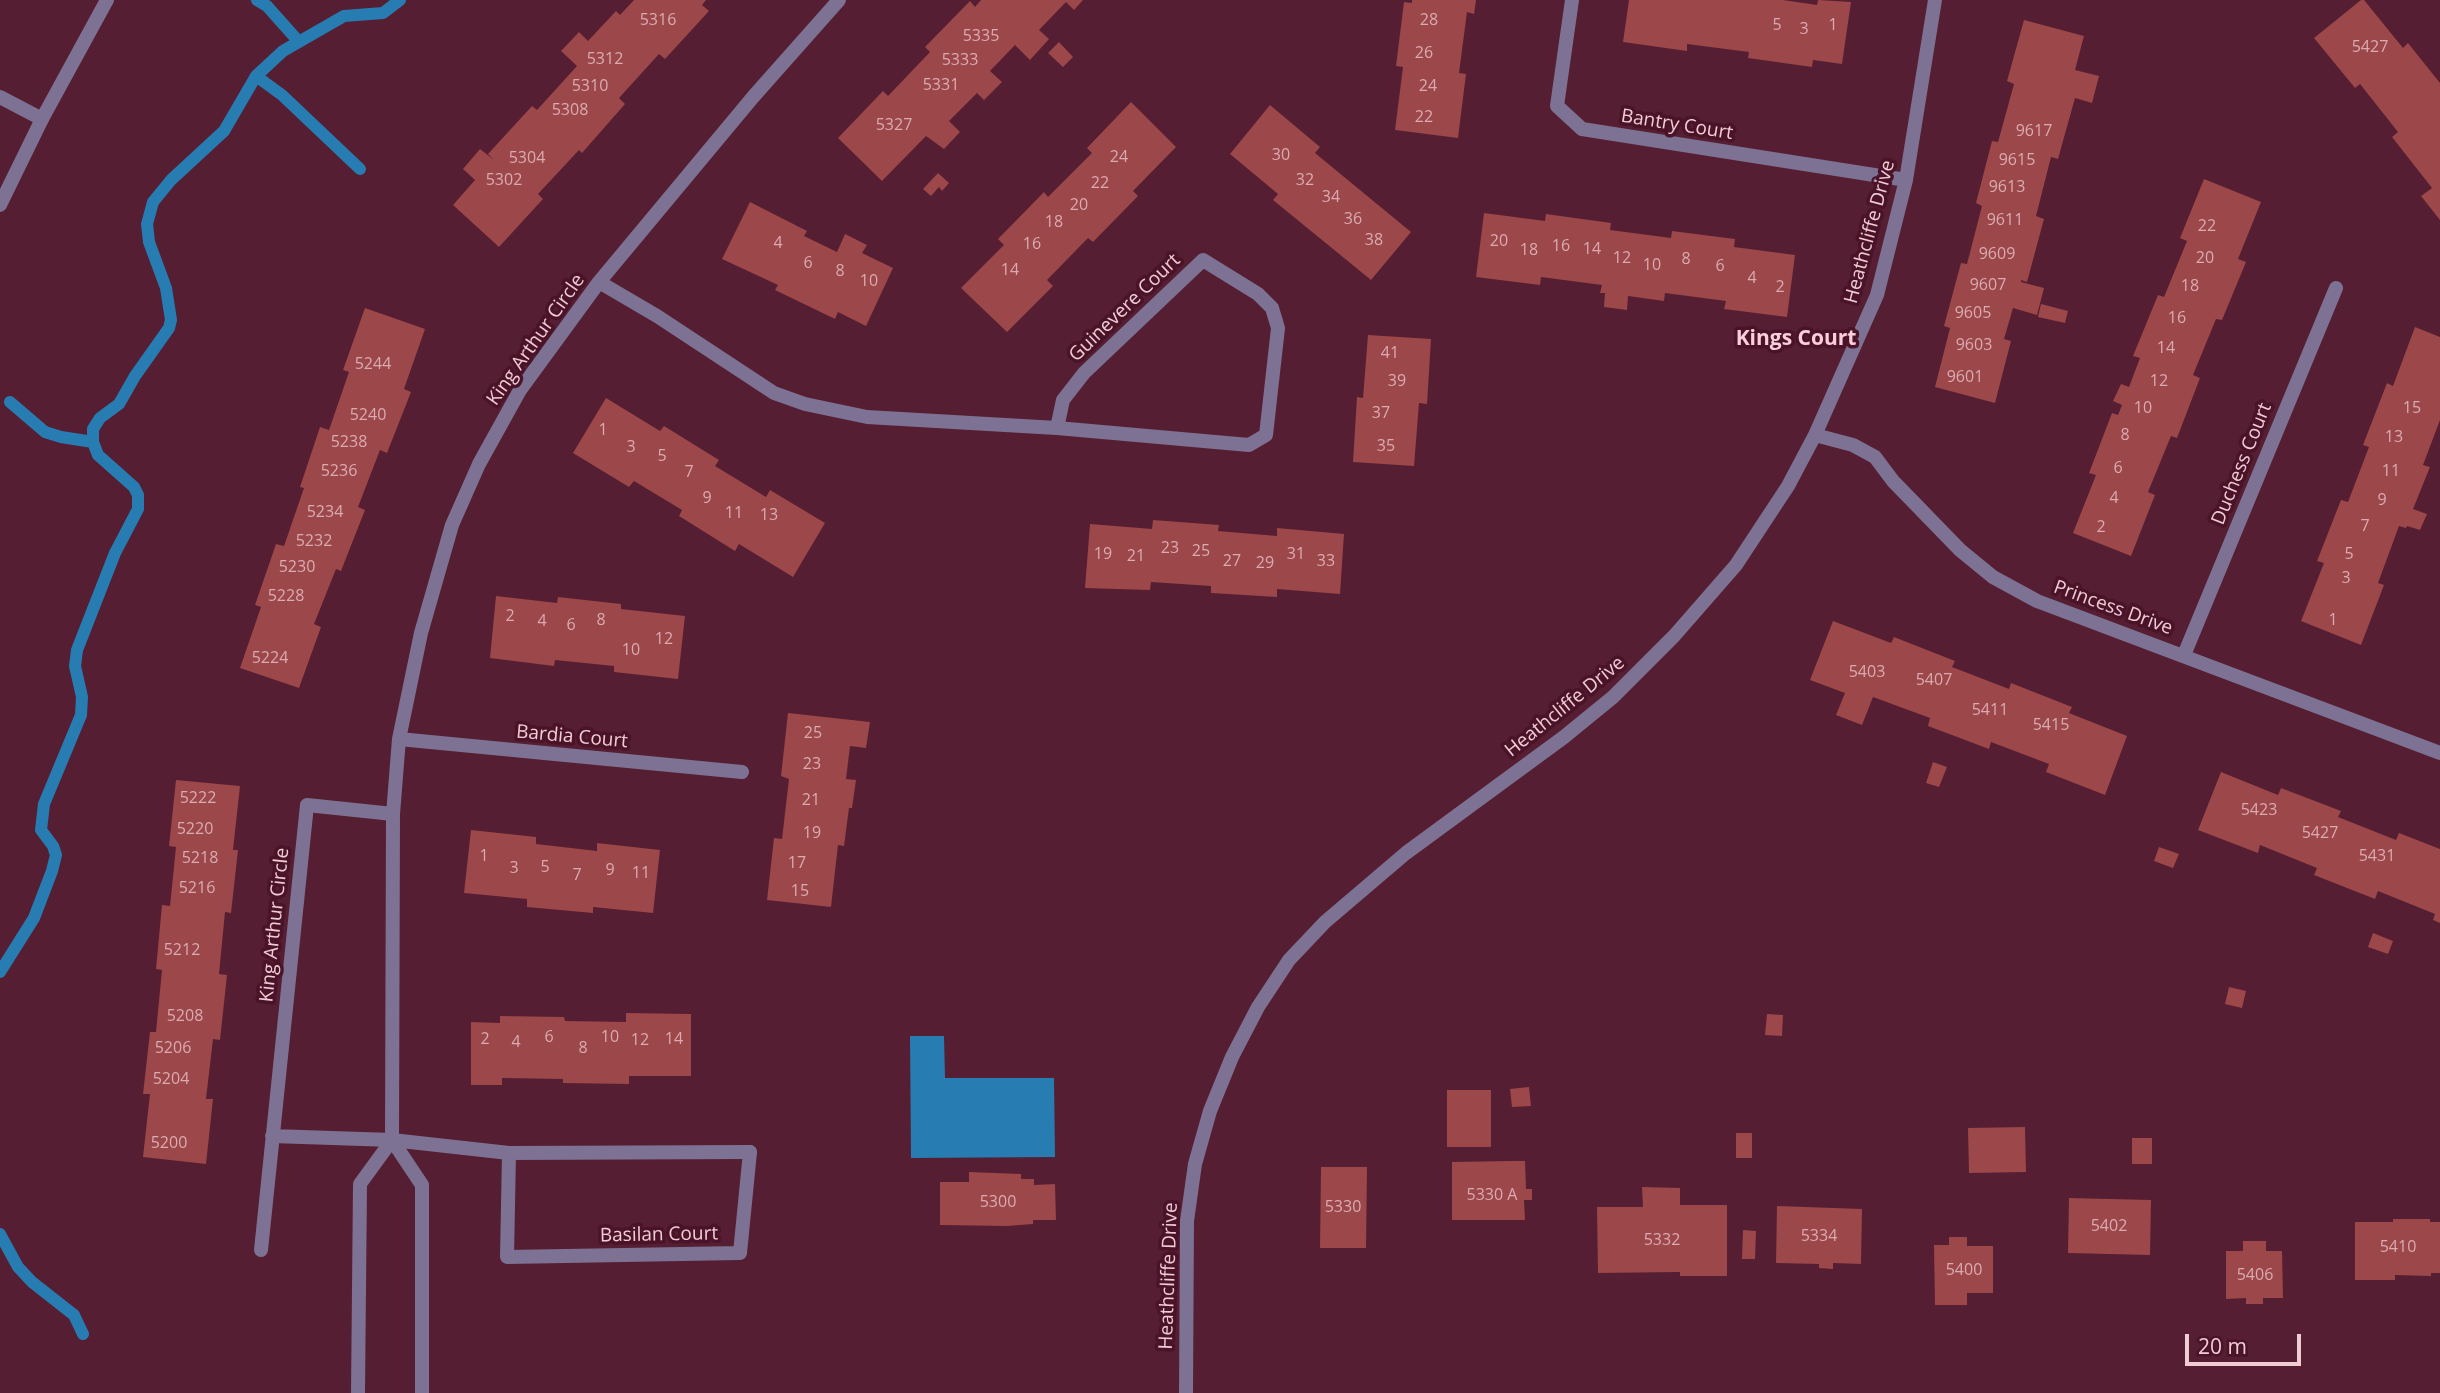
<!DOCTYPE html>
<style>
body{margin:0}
#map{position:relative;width:2440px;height:1393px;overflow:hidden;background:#551e32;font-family:"Open Sans",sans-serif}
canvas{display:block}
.scale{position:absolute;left:2185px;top:1334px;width:116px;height:32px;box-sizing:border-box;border:4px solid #f0ccd5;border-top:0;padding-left:9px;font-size:21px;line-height:24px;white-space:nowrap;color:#f0ccd5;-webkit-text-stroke:5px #4a1328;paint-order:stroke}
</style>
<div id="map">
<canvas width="2440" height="1393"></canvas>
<div class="scale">20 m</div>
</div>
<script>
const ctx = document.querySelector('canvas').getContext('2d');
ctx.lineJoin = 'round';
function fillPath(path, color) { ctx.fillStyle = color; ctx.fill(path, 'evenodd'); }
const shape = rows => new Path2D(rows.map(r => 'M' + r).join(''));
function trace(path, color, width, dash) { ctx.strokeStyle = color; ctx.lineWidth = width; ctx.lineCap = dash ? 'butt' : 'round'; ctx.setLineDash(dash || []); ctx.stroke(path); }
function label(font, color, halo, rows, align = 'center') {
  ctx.font = font + ' "Open Sans",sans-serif'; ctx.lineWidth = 7; ctx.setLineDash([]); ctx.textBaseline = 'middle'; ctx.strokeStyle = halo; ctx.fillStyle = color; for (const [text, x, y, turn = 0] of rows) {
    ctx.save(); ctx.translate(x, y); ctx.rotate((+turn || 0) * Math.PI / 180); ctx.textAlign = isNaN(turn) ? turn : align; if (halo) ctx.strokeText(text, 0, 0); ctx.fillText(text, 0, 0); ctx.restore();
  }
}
const water = shape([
 [910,1036,944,1036,945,1078,1054,1078,1055,1157,911,1158]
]);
const stream = shape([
 [257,0,267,6,299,42],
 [256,76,282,95,360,169],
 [10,402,45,432,61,437,93,442],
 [0,972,34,918,52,871,56,855,53,846,41,830,44,804,81,715,82,697,75,666,77,650,115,553,138,509,138,495,134,487,98,455,93,442,93,429,100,418,119,404,135,376,169,328,171,320,166,288,149,242,147,224,153,202,171,180,224,131,256,76,283,51,344,16,383,13,400,0],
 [0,1234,18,1267,32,1282,74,1315,83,1334]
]);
const building = shape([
 [634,0,706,0,702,5,709,11,665,59,659,54,619,98,625,104,582,153,579,150,538,194,543,199,499,247,453,205,475,180,463,169,480,149,494,160,488,154,532,106,537,110,577,66,561,51,579,32,588,41,616,11,620,15],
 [981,0,1083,0,1074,10,1066,2,1039,30,1049,39,1030,60,1015,45,990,71,1002,82,984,100,977,93,949,121,960,132,944,149,926,136,882,181,838,138,883,91,888,96,930,52,925,47,970,1,975,7],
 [1412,0,1476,0,1474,14,1467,12,1459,73,1466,74,1458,138,1395,130,1403,67,1396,66,1404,2,1412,3],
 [1629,0,1783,0,1817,5,1818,0,1851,2,1842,64,1813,60,1812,67,1748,58,1749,52,1687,44,1687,51,1623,42],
 [2361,0,2364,0,2403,48,2408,43,2440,83,2440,220,2421,196,2432,188,2392,137,2398,132,2360,84,2355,88,2314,38],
 [2024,20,2084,36,2075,70,2099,76,2092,103,2075,98,2058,159,2051,157,2036,216,2044,219,2027,282,2021,280,2021,282,2044,288,2037,315,2013,308,2004,339,2011,341,1995,403,1935,387,1950,328,1944,326,1961,263,1967,264,1982,206,1976,203,1992,141,1998,142,2014,84,2007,81],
 [1059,42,1073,57,1063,67,1048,53],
 [1131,102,1176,147,1133,191,1138,196,1093,242,1088,238,1047,280,1053,286,1007,332,961,288,1004,245,998,239,1044,192,1048,197,1092,153,1087,148],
 [1270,105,1320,147,1315,153,1411,232,1371,280,1273,200,1278,194,1230,154],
 [938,173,949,183,942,191,939,187,931,196,923,189],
 [2204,179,2261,202,2238,259,2246,262,2222,320,2216,319,2193,375,2200,378,2177,438,2171,436,2148,492,2155,495,2131,556,2073,533,2096,475,2089,473,2112,413,2118,415,2122,405,2113,401,2121,384,2129,387,2140,358,2133,356,2158,295,2164,297,2187,241,2180,238],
 [750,202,807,231,804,236,837,252,845,234,867,245,862,253,893,268,866,326,838,312,835,319,775,290,778,285,722,259],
 [1484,213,1545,221,1546,214,1611,223,1610,230,1671,238,1672,231,1735,239,1734,247,1795,255,1787,317,1724,309,1726,301,1665,293,1664,301,1628,296,1627,310,1604,307,1605,293,1600,293,1602,285,1541,277,1540,285,1476,277],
 [2041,304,2068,311,2065,323,2038,317],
 [365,308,425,329,404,389,411,392,387,453,380,450,358,507,365,510,341,571,336,569,314,624,321,627,299,688,240,668,261,607,255,605,276,544,284,546,304,488,300,487,320,427,329,430,349,372,343,370],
 [2415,327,2440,337,2440,420,2423,465,2430,467,2413,509,2427,514,2420,530,2407,526,2406,528,2399,526,2378,583,2384,585,2361,645,2301,621,2324,563,2317,561,2341,500,2348,502,2369,447,2363,445,2387,383,2393,386],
 [1368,335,1431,339,1427,404,1419,403,1414,466,1353,462,1357,397,1363,398],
 [606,398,660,431,664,426,719,460,715,466,766,497,770,490,825,523,793,577,739,544,735,551,679,516,682,510,634,481,629,487,573,453],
 [1153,520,1219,525,1218,531,1277,536,1277,528,1344,534,1340,594,1277,589,1277,597,1211,593,1211,586,1151,582,1150,590,1085,588,1090,524,1152,529],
 [496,596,557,603,558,597,621,604,621,609,685,616,678,679,614,672,614,666,555,660,554,666,490,658],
 [1833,621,1891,643,1894,637,1955,661,1952,667,2009,689,2011,683,2072,707,2069,713,2127,736,2105,795,2046,772,2049,764,1991,742,1989,749,1928,726,1930,718,1873,697,1862,725,1836,715,1845,693,1810,680],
 [788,713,870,722,866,748,850,746,846,779,856,780,852,808,849,808,844,846,838,845,831,907,767,900,774,838,782,839,789,779,781,776],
 [1933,762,1947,767,1939,787,1926,783],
 [2221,772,2278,795,2281,788,2341,811,2338,817,2396,840,2399,833,2440,849,2440,923,2433,920,2435,914,2378,891,2375,899,2314,875,2317,868,2260,845,2258,853,2198,830],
 [176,780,240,786,233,850,238,850,231,913,225,912,219,974,227,975,220,1040,213,1039,206,1099,213,1099,206,1164,143,1157,150,1094,143,1094,150,1032,156,1032,162,970,156,969,162,905,170,906,176,847,169,846],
 [471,830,536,837,536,844,597,851,597,843,660,850,653,913,593,907,593,913,527,907,527,899,464,893],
 [2159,847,2179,854,2173,868,2154,861],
 [2373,933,2393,941,2388,954,2368,947],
 [2229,987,2246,991,2242,1008,2225,1004],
 [626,1013,691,1014,691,1076,629,1076,629,1084,563,1083,563,1079,502,1078,502,1085,471,1085,471,1022,500,1023,500,1016,564,1017,565,1021,626,1022],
 [1767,1014,1783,1015,1782,1036,1765,1035],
 [1529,1087,1531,1106,1512,1107,1510,1089],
 [1447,1090,1491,1090,1491,1147,1447,1147],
 [2025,1127,2026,1172,1969,1173,1968,1128],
 [1736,1133,1752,1133,1752,1158,1736,1158],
 [2132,1138,2152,1138,2152,1164,2132,1164],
 [1510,1161,1525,1161,1526,1189,1532,1189,1532,1200,1524,1200,1525,1220,1452,1220,1452,1162],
 [1321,1167,1367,1167,1366,1248,1320,1248],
 [969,1172,1021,1174,1021,1179,1034,1179,1034,1185,1055,1184,1056,1220,1033,1220,1033,1224,1007,1226,940,1225,940,1182,969,1182],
 [1642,1187,1680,1188,1680,1205,1727,1205,1727,1276,1680,1276,1680,1272,1598,1273,1597,1207,1643,1207],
 [2069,1198,2151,1200,2150,1255,2068,1253],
 [1777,1206,1862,1209,1861,1264,1833,1263,1833,1269,1819,1268,1819,1264,1776,1263],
 [2393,1219,2430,1219,2430,1222,2440,1222,2440,1273,2431,1273,2431,1276,2395,1275,2395,1280,2355,1280,2355,1222,2393,1222],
 [1743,1230,1756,1231,1755,1259,1742,1259],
 [1949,1237,1967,1237,1967,1246,1993,1246,1993,1293,1967,1293,1967,1305,1935,1305,1934,1245,1949,1245],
 [2243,1241,2266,1241,2266,1251,2282,1251,2283,1298,2263,1298,2263,1304,2246,1304,2246,1298,2226,1299,2226,1251,2243,1251]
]);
const service = shape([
 [272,1136,392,1140],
 [509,1153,507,1257,740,1253,750,1152],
 [261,1250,307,805,393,814]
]);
const minor = shape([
 [1572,0,1557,106,1582,129,1906,180],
 [0,97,42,119],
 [1203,260,1258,294,1272,308,1278,328,1266,435,1249,445,1057,428,1063,400,1084,373,1203,260],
 [599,282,657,316,774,393,805,404,867,417,1057,428],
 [1815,435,1853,445,1875,457,1893,481,1960,550,1993,577,2037,601,2440,753],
 [2184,655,2336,288],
 [399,739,742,772],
 [750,1152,509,1153,392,1140,393,814,399,739,421,633,452,525,479,464,520,390,599,282,753,97,839,0],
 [358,1393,360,1184,392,1140,422,1185,422,1393],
 [1186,1393,1187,1221,1195,1164,1210,1111,1232,1057,1258,1007,1289,960,1325,922,1406,853,1564,737,1613,697,1674,636,1736,565,1788,486,1815,435,1877,295,1906,180,1935,0]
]);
const tertiary = shape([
 [0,205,42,119,107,0]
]);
const numberNames = [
 ["5316",658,20],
 ["28",1429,20],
 ["5",1777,25],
 ["1",1833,25],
 ["3",1804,29],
 ["5335",981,36],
 ["5427",2370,47],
 ["26",1424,53],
 ["5312",605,59],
 ["5333",960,60],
 ["5331",941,85],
 ["5310",590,86],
 ["24",1428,86],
 ["5308",570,110],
 ["22",1424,117],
 ["5327",894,125],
 ["9617",2034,131],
 ["30",1281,155],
 ["24",1119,157],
 ["5304",527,158],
 ["9615",2017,160],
 ["5302",504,180],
 ["32",1305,180],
 ["22",1100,183],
 ["9613",2007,187],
 ["34",1331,197],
 ["20",1079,205],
 ["36",1353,219],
 ["9611",2005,220],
 ["18",1054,222],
 ["22",2207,226],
 ["38",1374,240],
 ["20",1499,241],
 ["4",778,243],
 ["16",1032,244],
 ["16",1561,246],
 ["14",1592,249],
 ["18",1529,250],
 ["9609",1997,254],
 ["12",1622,258],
 ["20",2205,258],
 ["8",1686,259],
 ["6",808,263],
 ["10",1652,265],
 ["6",1720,266],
 ["14",1010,270],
 ["8",840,271],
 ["4",1752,278],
 ["10",869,281],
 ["9607",1988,285],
 ["18",2190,286],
 ["2",1780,287],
 ["9605",1973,313],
 ["16",2177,318],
 ["9603",1974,345],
 ["14",2166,348],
 ["41",1390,353],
 ["5244",373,364],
 ["9601",1965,377],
 ["39",1397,381],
 ["12",2159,381],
 ["10",2143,408],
 ["15",2412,408],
 ["37",1381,413],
 ["5240",368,415],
 ["1",603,430],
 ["8",2125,435],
 ["13",2394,437],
 ["5238",349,442],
 ["35",1386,446],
 ["3",631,447],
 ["5",662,456],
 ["6",2118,468],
 ["5236",339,471],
 ["11",2391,471],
 ["7",689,472],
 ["9",707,498],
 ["4",2114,498],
 ["9",2382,500],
 ["5234",325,512],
 ["11",734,513],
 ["13",769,515],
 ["7",2365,526],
 ["2",2101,527],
 ["5232",314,541],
 ["23",1170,548],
 ["25",1201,551],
 ["19",1103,554],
 ["31",1296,554],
 ["5",2349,554],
 ["21",1136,556],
 ["27",1232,561],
 ["33",1326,561],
 ["29",1265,563],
 ["5230",297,567],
 ["3",2346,578],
 ["5228",286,596],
 ["2",510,616],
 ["8",601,620],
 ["1",2333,620],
 ["4",542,621],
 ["6",571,625],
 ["12",664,639],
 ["10",631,650],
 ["5224",270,658],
 ["5403",1867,672],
 ["5407",1934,680],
 ["5411",1990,710],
 ["5415",2051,725],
 ["25",813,733],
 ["23",812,764],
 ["5222",198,798],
 ["21",811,800],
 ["5423",2259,810],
 ["5220",195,829],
 ["19",812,833],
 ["5427",2320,833],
 ["1",484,856],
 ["5431",2377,856],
 ["5218",200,858],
 ["17",797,863],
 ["5",545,867],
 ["3",514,868],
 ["9",610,870],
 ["11",641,873],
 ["7",577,875],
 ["5216",197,888],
 ["15",800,891],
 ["5212",182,950],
 ["5208",185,1016],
 ["6",549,1037],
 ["10",610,1037],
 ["2",485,1039],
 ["14",674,1039],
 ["12",640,1040],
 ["4",516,1042],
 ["5206",173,1048],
 ["8",583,1048],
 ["5204",171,1079],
 ["5200",169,1143],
 ["5330 A",1492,1195],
 ["5300",998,1202],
 ["5330",1343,1207],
 ["5402",2109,1226],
 ["5334",1819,1236],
 ["5332",1662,1240],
 ["5410",2398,1247],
 ["5400",1964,1270],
 ["5406",2255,1275]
];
const streetNames = [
 ["Bantry Court",1677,125,9],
 ["Heathcliffe Drive",1870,232,-75],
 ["Guinevere Court",1125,308,-44],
 ["King Arthur Circle",536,340,-55],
 ["Duchess Court",2242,464,-68],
 ["Princess Drive",2113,608,20],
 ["Heathcliffe Drive",1565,707,-39],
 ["Bardia Court",572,737,5],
 ["King Arthur Circle",275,925,-84],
 ["Basilan Court",659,1235,-1],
 ["Heathcliffe Drive",1169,1276,-88]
];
const neighbourhoodNames = [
 ["Kings Court",1796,339]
];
fillPath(water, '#277db2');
trace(stream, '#277db2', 12);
fillPath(building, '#9c4749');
trace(service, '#7d7293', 14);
trace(minor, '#7d7293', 14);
trace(tertiary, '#7d7293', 14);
label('16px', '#dbabb2', null, numberNames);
label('19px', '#f0ccd5', '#4a1328', streetNames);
label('bold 21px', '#faceda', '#4a1328', neighbourhoodNames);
</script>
